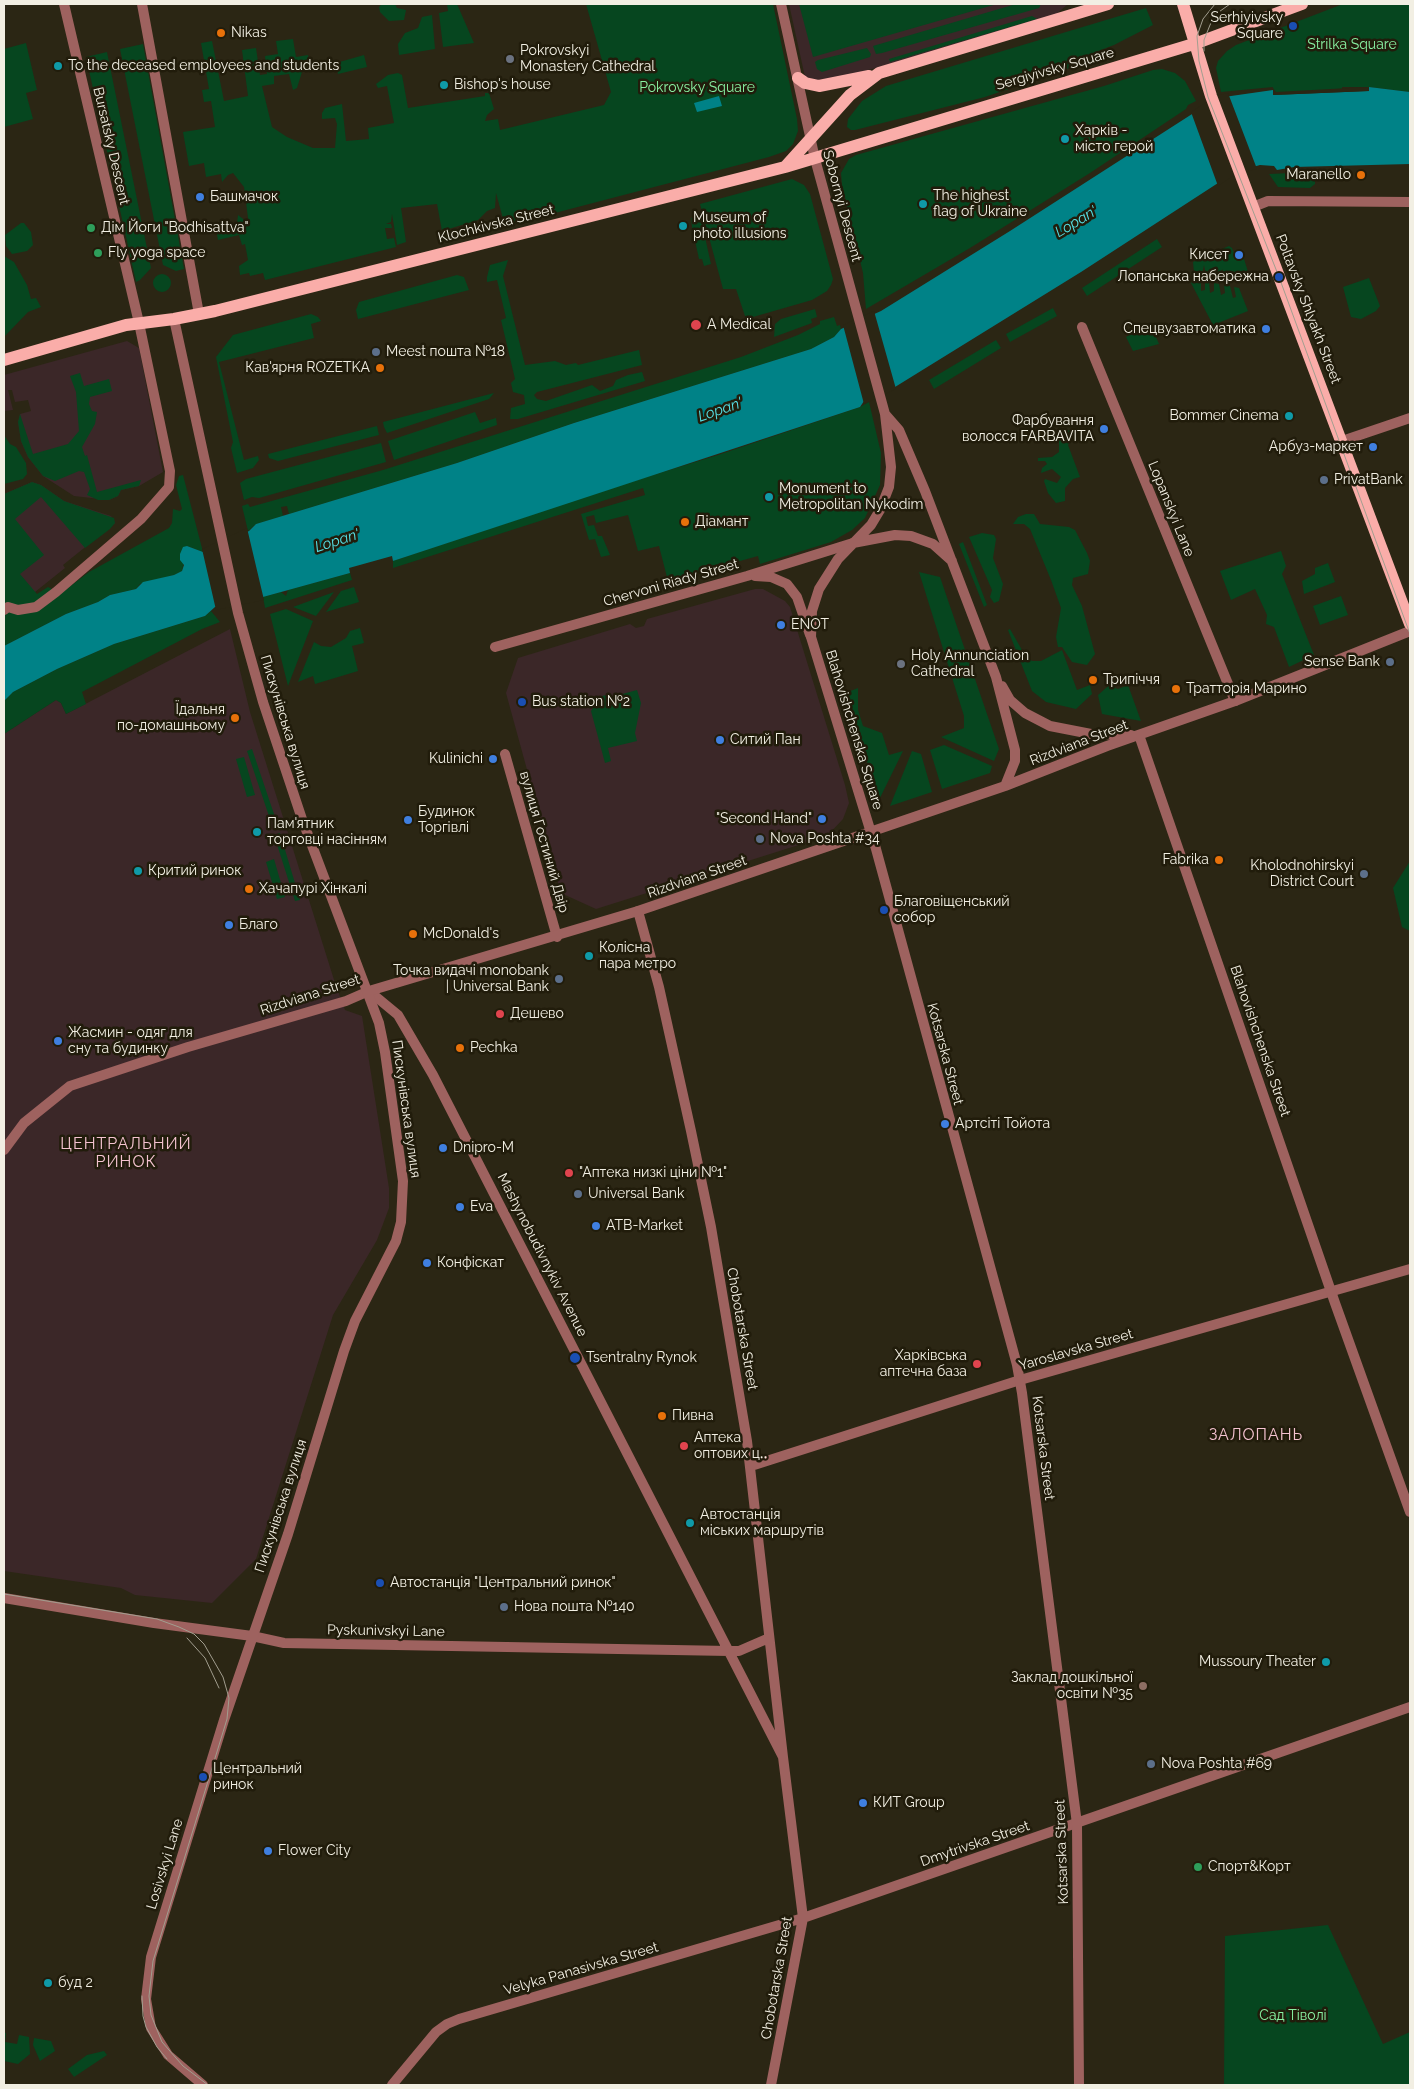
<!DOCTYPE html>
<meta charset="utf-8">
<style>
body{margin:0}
#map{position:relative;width:1414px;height:2089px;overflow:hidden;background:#2b2614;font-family:Raleway,sans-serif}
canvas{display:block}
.frame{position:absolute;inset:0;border:5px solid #f2efe3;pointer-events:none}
</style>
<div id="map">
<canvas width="1414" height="2089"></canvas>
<div class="frame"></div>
</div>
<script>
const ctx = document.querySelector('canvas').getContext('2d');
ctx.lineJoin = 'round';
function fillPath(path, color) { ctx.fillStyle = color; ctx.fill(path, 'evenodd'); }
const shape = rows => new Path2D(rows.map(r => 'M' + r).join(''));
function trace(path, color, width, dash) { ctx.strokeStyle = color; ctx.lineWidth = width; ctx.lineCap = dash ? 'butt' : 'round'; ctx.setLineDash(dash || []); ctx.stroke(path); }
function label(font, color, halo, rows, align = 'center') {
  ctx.font = font + ' Raleway,sans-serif'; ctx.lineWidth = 5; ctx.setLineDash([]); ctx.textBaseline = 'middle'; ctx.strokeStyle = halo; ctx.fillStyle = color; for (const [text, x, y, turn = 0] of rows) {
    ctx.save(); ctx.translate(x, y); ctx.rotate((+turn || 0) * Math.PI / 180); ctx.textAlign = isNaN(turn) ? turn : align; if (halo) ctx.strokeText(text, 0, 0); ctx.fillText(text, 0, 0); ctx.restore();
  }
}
const commercial = shape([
 [789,4,1068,4,1054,16,1046,19,823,83,805,77],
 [127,341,139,348,163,472,139,486,121,490,118,496,109,500,74,496,43,476,28,457,21,441,18,422,20,414,31,411,28,400,15,402,12,390,8,390,13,410,4,411,4,375],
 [32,482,41,485,64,501,111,516,115,523,63,565,65,568,35,592,4,594,4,494],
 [755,589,763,589,785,601,790,607,845,785,849,803,843,819,827,836,596,909,563,894,560,890,506,693,518,658,630,624,636,628,644,626,647,619],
 [230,629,250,712,335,983,345,1010,362,1016,389,1188,389,1208,377,1240,333,1315,256,1559,212,1603,135,1595,121,1588,4,1571,4,734,56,700,61,703,66,714]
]);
const green = shape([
 [382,4,395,4,397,8,406,10,404,20,389,21,380,12,379,7],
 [447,4,457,4,474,43,443,47,439,13,448,11],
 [586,4,773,4,797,119,798,131,793,144,786,151,769,157,505,226,496,193,495,208,487,211,478,220,442,231,437,204,401,208,406,242,397,245,392,214,391,222,386,224,391,224,392,228,385,228,387,239,394,238,396,247,265,280,263,273,250,276,249,273,240,275,239,266,248,260,245,244,242,245,239,235,218,240,215,224,233,227,237,224,238,215,247,222,248,218,244,187,233,173,228,175,222,182,221,174,206,177,204,163,189,166,183,132,215,127,211,101,204,102,202,90,209,89,201,43,212,41,224,101,248,96,242,50,256,48,260,75,267,74,265,56,278,54,276,41,293,39,296,57,308,55,311,69,302,72,297,88,293,90,289,74,274,76,274,84,262,86,272,127,287,137,313,148,335,148,337,124,335,118,322,119,322,113,325,108,342,104,346,141,369,139,368,128,394,123,387,86,378,88,376,84,388,75,398,73,402,75,408,108,485,96,485,93,489,93,494,109,487,115,485,121,498,119,500,130,604,105,611,92],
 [799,4,997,4,813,57],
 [1016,4,1041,4,1039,8,882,53,876,54,873,46],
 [1343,4,1410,4,1410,92,1369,87,1342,87,1342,91,1273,95,1273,87,1221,92,1216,68,1218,61,1227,51,1236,45],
 [1146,8,1153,25,1114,45,1077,59,1078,65,985,97,855,130,851,130,847,127,848,119,862,101,886,86],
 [432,15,435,49,399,55,398,44,405,33,418,28,422,17],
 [1032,16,1037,19,890,62,889,59],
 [26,43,37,90,26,93,33,119,4,127,4,49],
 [143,44,184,269,176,271,163,265,120,49],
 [867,48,871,54,870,57,822,72,817,69,815,62,818,60],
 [107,52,151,268,140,280,136,282,86,57],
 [364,55,367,67,338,74,336,63],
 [1162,69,1175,73,1185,81,1196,101,1188,105,1186,109,1090,173,970,248,866,309,863,273,842,185,841,173,849,159,856,155,1104,86,1153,70],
 [1315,172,1315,184,1310,188,1278,187,1269,174],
 [792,179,804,185,810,194,833,279,831,285,827,291,812,300,746,319,736,289,723,289,700,204],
 [700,215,711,264,704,266,702,259,699,259,692,227,691,218],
 [21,223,24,223,31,232,33,245,27,251,12,254,6,246,5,235],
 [1157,239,1162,247,1087,296,1082,288],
 [1229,246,1232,248,1237,261,1244,259,1250,278,1242,282,1234,280,1234,270,1230,279,1223,278,1223,269,1219,277,1214,276,1214,267,1210,275,1206,275,1204,265,1202,274,1194,272,1193,262],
 [4,256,14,262,27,285,31,299,36,298,41,307,28,312,4,337],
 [508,260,503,276,525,365,555,361,566,365,576,363,578,365,639,350,642,365,537,392,534,395,537,399,546,401,592,385,600,391,613,386,616,380,628,375,642,372,645,381,518,419,510,419,511,408,525,404,524,395,513,392,511,383,515,379,501,320,506,318,498,284,497,280,487,282,487,277,490,265],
 '153 283a9 9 0 1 1 18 0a9 9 0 1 1-18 0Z',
 [457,275,464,277,469,290,358,319,356,310,359,302],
 [1194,278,1201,280,1201,291,1205,290,1205,281,1209,282,1210,293,1214,291,1214,283,1219,284,1221,295,1225,293,1224,285,1230,286,1233,298,1236,297,1234,287,1239,288,1248,311,1213,325,1191,283],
 [1369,278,1380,306,1376,311,1361,319,1351,317,1343,287],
 [1053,308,1057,316,1010,342,1006,334],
 [815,309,817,317,811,319,812,323,774,337,775,324,781,319],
 [311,314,318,317,321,321,311,324,314,338,219,362,244,460,258,456,259,460,253,468,237,473,231,448,233,442,216,357,233,335],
 [834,317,837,326,840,325,841,329,834,337,811,349,574,423,457,463,289,514,287,506,281,507,283,516,256,524,248,531,242,506,248,504,250,507,383,470,741,357,798,335,820,324,820,321],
 [1150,323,1159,344,1133,351,1126,337],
 [996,340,1001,348,934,389,929,380],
 [80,373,84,386,109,379,112,391,90,397,89,404,92,411,97,412,95,424,82,447,85,456,87,455,97,492,141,480,139,486,121,490,118,496,109,500,98,500,87,495,90,489,84,472,79,471,55,481,43,476,28,457,21,441,18,422,20,414,33,454,68,444,79,431,76,392,70,376],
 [494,393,489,399,387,433,384,427,383,422],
 [869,402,881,453,880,485,865,518,852,530,831,542,760,564,758,556,668,581,659,546,638,551,628,515,596,523,594,515,586,517,588,526,594,525,598,536,602,536,610,555,601,557,595,539,589,540,581,514,645,495,643,488,393,568,393,561,614,487,718,455,860,407],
 [475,412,480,423,496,418,497,425,394,460,388,441],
 [377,426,379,435,278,461,269,458,268,454],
 [1066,430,1071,431,1072,438,1068,445,1080,477,1073,479,1065,488,1065,501,1056,503,1048,493,1044,481,1045,479,1057,483,1061,477,1052,469,1041,473,1042,468,1047,464,1045,461,1038,461,1038,458,1052,457,1059,452,1059,431],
 [4,435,10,444,16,447,26,463,27,474,23,479,4,484],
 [381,443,386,462,259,498,252,497,244,500,240,483,246,479],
 [183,475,203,552,187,546,182,571,174,575,140,584,136,589,110,595,98,602,66,614,4,646,4,494,32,482,41,485,64,501,114,518,115,523,110,529,85,548,41,497,15,519,44,555,20,574,37,594,48,587,52,589,51,601,89,572,169,528,172,523,173,509,180,511,182,509,176,485,179,476],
 [1026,514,1034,514,1040,524,1069,527,1075,530,1087,553,1090,561,1088,574,1073,578,1072,585,1082,606,1095,654,1087,665,1072,662,1062,647,1058,647,1056,637,1061,608,1051,580,1030,529,1024,524,1013,524,1018,517],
 [982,533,994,535,996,539,993,558,1003,584,999,601,994,603,990,597,992,590,969,537],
 [963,542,987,605,984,607,959,544],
 [1281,551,1286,566,1282,574,1314,655,1289,667,1274,627,1266,624,1267,615,1255,589,1231,600,1220,571],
 [1328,563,1335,582,1304,594,1302,581,1315,574,1315,568],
 [919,572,940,577,999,749,994,761,941,737,964,728,964,716],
 [350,573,352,580,265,608,263,597,281,592,286,596,288,590],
 [354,587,359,602,326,612,341,591],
 [334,592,316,616,293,607],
 [1341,596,1348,615,1320,625,1313,606],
 [286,609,313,621,288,686,270,614],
 [211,611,220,622,202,629,82,692,86,704,66,714,61,703,56,700,4,734,4,701,13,692,57,669,114,644,205,616],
 [360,628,364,643,352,646,358,671,315,684,313,676,298,682,314,642,321,646,331,647,346,638,350,631],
 [1010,629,1026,657,1032,661,1041,661,1062,650,1077,690,1090,685,1092,694,1076,709,1046,702,1032,691,1008,630],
 [1113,682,1115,688,1118,689,1128,685,1141,721,1102,714,1098,695],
 [858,688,858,710,863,726,882,733,889,755,903,751,878,802,848,692],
 [637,690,641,703,635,733,637,741,608,748,611,761,605,763,591,711,602,696,607,695,608,698],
 [944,745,992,766,990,773,942,789,930,750],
 [252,749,275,817,270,819,247,751],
 [912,751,921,754,932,792,890,806],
 [244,757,255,795,247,797,236,759],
 [280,833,300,900,295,901,274,835],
 [274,859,285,897,277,899,266,862],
 [1410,861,1410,931,1402,927,1393,888],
 [1328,1925,1383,2044,1410,2032,1410,2085,1224,2085,1225,1936],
 [4,2033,6,2033,5,2042,17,2044,19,2035,29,2037,30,2054,18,2064,4,2061],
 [34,2038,51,2041,55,2051,40,2061,33,2045],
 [104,2051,107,2055,74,2077,68,2069,87,2055]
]);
const water = shape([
 [1369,87,1410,92,1410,164,1294,167,1277,170,1274,166,1260,165,1235,172,1081,272,895,387,864,401,860,407,393,561,392,556,349,568,350,573,263,597,215,607,205,616,114,644,57,669,13,692,4,701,4,646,66,614,98,602,110,595,136,589,143,582,174,575,182,571,184,565,180,560,180,554,183,547,187,546,203,552,249,531,256,524,457,463,574,423,811,349,834,337,841,329,881,311,1010,231,1217,98,1273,90,1274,95,1368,91],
 [719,96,722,106,697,112,694,103]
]);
const pier = shape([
 [1367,87,1369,87,1369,91,1273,95,1273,88,1276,92],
 [1228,93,1257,169,1236,174,1218,186,1191,112,1216,96],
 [874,311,896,389,864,404,843,325],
 [247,528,264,600,216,610,202,549]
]);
const minor = shape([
 [1253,207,1268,201,1410,202],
 [1082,327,1235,701],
 [1342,441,1410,418],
 [755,576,771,577,787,584,797,597,810,635],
 [4,610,8,607,18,610,36,607,56,592,141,519,169,487,170,471,139,323],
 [495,647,747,576,853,543],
 [505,754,557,937],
 [638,911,659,987,691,1131,711,1227,747,1441,783,1757,803,1918,771,2085],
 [4,1150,24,1123,70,1086,188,1047,346,1001,369,991,398,1015,433,1075,783,1757],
 [751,1466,1020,1380,1410,1269],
 [252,1636,284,1643,729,1651,739,1651,769,1638],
 [392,2085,436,2032,447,2024,459,2019,803,1918,1410,1707]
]);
const tertiary = shape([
 [64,4,139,323],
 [142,4,199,314],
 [781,4,815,159,885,414,891,467,889,487,880,510,871,525,838,559,819,589,812,611,811,637,876,849,1017,1365,1022,1393,1077,1824,1079,2085],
 [174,319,238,613,263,702,302,819,379,1023,385,1052,403,1181,401,1222,396,1241,355,1321,344,1351,288,1534,224,1720,151,1957,146,1999,151,2028,168,2055,203,2085],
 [885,414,899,430,925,491,996,677,1015,750,1015,761,1005,786],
 [853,543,895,535,911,536,933,544,952,561],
 [1002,686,1010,700,1025,713,1050,726,1091,734,1131,735],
 [1139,735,1335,1303,1410,1512],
 [369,991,638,911,1005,786,1107,746,1235,701,1410,631],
 [4,1598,154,1623,252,1636]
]);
const primary = shape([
 [1183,4,1211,96,1410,624],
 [798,78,805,83,819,86,869,76],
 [785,167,850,95,879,73,1108,4],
 [4,360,126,325,174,319,215,311,785,167,1197,43,1302,4]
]);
const tram = shape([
 [1215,4,1203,19,1197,36,1199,61,1208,97,1279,277,1410,634],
 [1204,51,1204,40,1210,25,1216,14,1230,4],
 [4,1594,157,1619,179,1627,194,1634,204,1644,223,1677,229,1698,227,1719,153,1961,149,1996,151,2015,162,2042,183,2066,208,2085],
 [187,1638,205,1658,219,1688],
 [142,1996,143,2016,146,2027,157,2047,167,2059]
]);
const markers = [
 [1293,26,5,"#1a4fb4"],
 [221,33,5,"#e8710a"],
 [510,59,5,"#6b7280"],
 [58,66,5,"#0f9aa8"],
 [444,85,5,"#0f9aa8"],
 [1065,139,5,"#0f9aa8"],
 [1361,175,5,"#e8710a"],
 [200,197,5,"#3f7fe0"],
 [923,204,5,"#0f9aa8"],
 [683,226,5,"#0f9aa8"],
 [91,228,5,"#2e9e5b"],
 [98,253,5,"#2e9e5b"],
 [1239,255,5,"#3f7fe0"],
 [1279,277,5,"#1a4fb4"],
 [696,325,6,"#e0444e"],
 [1266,329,5,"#3f7fe0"],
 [376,352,5,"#5c6f8a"],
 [380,368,5,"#e8710a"],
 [1289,416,5,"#0f9aa8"],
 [1104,429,5,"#3f7fe0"],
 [1373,447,5,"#3f7fe0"],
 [1324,480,5,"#5c6f8a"],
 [769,497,5,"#0f9aa8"],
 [685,522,5,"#e8710a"],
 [781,625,5,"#3f7fe0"],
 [1390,662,5,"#5c6f8a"],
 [901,664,5,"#6b7280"],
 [1093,680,5,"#e8710a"],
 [1176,689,5,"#e8710a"],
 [522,702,5,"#1a4fb4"],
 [235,718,5,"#e8710a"],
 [720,740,5,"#3f7fe0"],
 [493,759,5,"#3f7fe0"],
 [822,819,5,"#3f7fe0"],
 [408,820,5,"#3f7fe0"],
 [257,832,5,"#0f9aa8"],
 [760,839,5,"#5c6f8a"],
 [1219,860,5,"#e8710a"],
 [138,871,5,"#0f9aa8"],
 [1364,874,5,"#5c6f8a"],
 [249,889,5,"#e8710a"],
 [884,910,5,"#1a4fb4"],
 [229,925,5,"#3f7fe0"],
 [413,934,5,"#e8710a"],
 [589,956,5,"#0f9aa8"],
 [559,979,5,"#5c6f8a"],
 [500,1014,5,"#e0444e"],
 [58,1041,5,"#3f7fe0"],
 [460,1048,5,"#e8710a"],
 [945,1124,5,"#3f7fe0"],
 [443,1148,5,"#3f7fe0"],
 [569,1173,5,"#e0444e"],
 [578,1194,5,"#5c6f8a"],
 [460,1207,5,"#3f7fe0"],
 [596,1226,5,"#3f7fe0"],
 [427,1263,5,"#3f7fe0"],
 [575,1358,6,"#1a4fb4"],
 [977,1364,5,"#e0444e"],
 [662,1416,5,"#e8710a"],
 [684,1446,5,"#e0444e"],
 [690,1523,5,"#0f9aa8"],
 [380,1583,5,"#1a4fb4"],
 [504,1607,5,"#5c6f8a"],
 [1326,1662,5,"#0f9aa8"],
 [1143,1686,5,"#8d6e63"],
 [1151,1764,5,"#5c6f8a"],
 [203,1777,5,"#1a4fb4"],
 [863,1803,5,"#3f7fe0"],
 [268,1851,5,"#3f7fe0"],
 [1198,1867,5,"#2e9e5b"],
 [48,1983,5,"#0f9aa8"]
];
const poiNames = [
 ["Serhiyivsky",1283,18,"right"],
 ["Square",1283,34,"right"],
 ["Nikas",231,33],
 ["Pokrovskyi",520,51],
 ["Monastery Cathedral",520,67],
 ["To the deceased employees and students",68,66],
 ["Bishop's house",454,85],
 ["Харків -",1075,131],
 ["місто герой",1075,147],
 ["Maranello",1351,175,"right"],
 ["The highest",933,196],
 ["flag of Ukraine",933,212],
 ["Башмачок",210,197],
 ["Museum of",693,218],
 ["photo illusions",693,234],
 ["Дім Йоги \"Bodhisattva\"",101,228],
 ["Fly yoga space",108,253],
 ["Кисет",1229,255,"right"],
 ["Лопанська набережна",1269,277,"right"],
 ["A Medical",707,325],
 ["Спецвузавтоматика",1256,329,"right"],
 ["Meest пошта №18",386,352],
 ["Кав'ярня ROZETKA",370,368,"right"],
 ["Bommer Cinema",1279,416,"right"],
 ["Фарбування",1094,421,"right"],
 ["волосся FARBAVITA",1094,437,"right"],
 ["Арбуз-маркет",1363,447,"right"],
 ["PrivatBank",1334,480],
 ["Monument to",779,489],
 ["Metropolitan Nykodim",779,505],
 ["Діамант",695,522],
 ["ENOT",791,625],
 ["Holy Annunciation",911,656],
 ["Cathedral",911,672],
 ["Sense Bank",1380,662,"right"],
 ["Трипіччя",1103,680],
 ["Тратторія Марино",1186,689],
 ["Bus station №2",532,702],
 ["Їдальня",225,710,"right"],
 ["по-домашньому",225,726,"right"],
 ["Ситий Пан",730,740],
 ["Kulinichi",483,759,"right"],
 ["Будинок",418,812],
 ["Торгівлі",418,828],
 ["\"Second Hand\"",812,819,"right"],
 ["Пам'ятник",267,824],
 ["торговці насінням",267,840],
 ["Nova Poshta #34",770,839],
 ["Fabrika",1209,860,"right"],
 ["Kholodnohirskyi",1354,866,"right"],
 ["District Court",1354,882,"right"],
 ["Критий ринок",148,871],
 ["Хачапурі Хінкалі",259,889],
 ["Благовіщенський",894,902],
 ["собор",894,918],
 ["Благо",239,925],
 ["McDonald's",423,934],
 ["Колісна",599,948],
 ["пара метро",599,964],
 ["Точка видачі monobank",549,971,"right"],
 ["| Universal Bank",549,987,"right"],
 ["Дешево",510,1014],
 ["Жасмин - одяг для",68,1033],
 ["сну та будинку",68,1049],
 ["Pechka",470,1048],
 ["Артсіті Тойота",955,1124],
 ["Dnipro-M",453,1148],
 ["\"Аптека низкі ціни №1\"",579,1173],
 ["Universal Bank",588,1194],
 ["Eva",470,1207],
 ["ATB-Market",606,1226],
 ["Конфіскат",437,1263],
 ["Харківська",967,1356,"right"],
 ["аптечна база",967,1372,"right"],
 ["Tsentralny Rynok",586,1358],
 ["Пивна",672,1416],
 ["Аптека",694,1438],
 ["оптових ц‥",694,1454],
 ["Автостанція",700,1515],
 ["міських маршрутів",700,1531],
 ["Автостанція \"Центральний ринок\"",390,1583],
 ["Нова пошта №140",514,1607],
 ["Mussoury Theater",1316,1662,"right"],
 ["Заклад дошкільної",1133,1678,"right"],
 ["освіти №35",1133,1694,"right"],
 ["Nova Poshta #69",1161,1764],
 ["Центральний",213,1769],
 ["ринок",213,1785],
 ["КИТ Group",873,1803],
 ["Flower City",278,1851],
 ["Спорт&Корт",1208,1867],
 ["буд 2",58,1983]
];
const parkNames = [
 ["Strilka Square",1352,45],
 ["Pokrovsky Square",697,88],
 ["Сад Тіволі",1293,2016]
];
const streetNames = [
 ["Sergiyivsky Square",1055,69,-16],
 ["Bursatsky Descent",111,146,77],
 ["Sobornyi Descent",842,206,75],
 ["Klochkivska Street",496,224,-14],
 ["Poltavsky Shlyakh Street",1308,309,69],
 ["Lopanskyi Lane",1171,509,68],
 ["Chervoni Riady Street",671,583,-16],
 ["Пискунівська вулиця",285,722,73],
 ["Blahovishchenska Square",854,730,73],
 ["Rizdviana Street",1079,743,-21],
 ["вулиця Гостиний Двір",544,842,74],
 ["Rizdviana Street",697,877,-19],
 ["Rizdviana Street",310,995,-18],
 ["Blahovishchenska Street",1260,1041,71],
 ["Kotsarska Street",945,1054,75],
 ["Пискунівська вулиця",406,1109,82],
 ["Mashynobudivnykiv Avenue",542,1255,63],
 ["Chobotarska Street",742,1329,80],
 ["Yaroslavska Street",1076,1350,-16],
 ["Kotsarska Street",1043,1448,83],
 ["Пискунівська вулиця",281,1506,-72],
 ["Pyskunivskyi Lane",386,1631,1],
 ["Dmytrivska Street",975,1844,-19],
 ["Kotsarska Street",1062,1852,-92],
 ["Losivskyi Lane",165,1864,-73],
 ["Velyka Panasivska Street",581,1969,-16],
 ["Chobotarska Street",777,1978,-80]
];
const waterNames = [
 ["Lopan'",1076,222,-31],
 ["Lopan'",720,410,-19],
 ["Lopan'",337,541,-18]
];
const quarterNames = [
 ["ЦЕНТРАЛЬНИЙ",126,1144],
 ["РИНОК",126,1162],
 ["ЗАЛОПАНЬ",1256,1435]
];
fillPath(commercial, '#3b2728');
fillPath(green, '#06461f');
fillPath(water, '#008287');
fillPath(pier, '#2b2614');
trace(minor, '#9e625f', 10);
trace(tertiary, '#9e625f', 10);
trace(primary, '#faada9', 12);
trace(tram, '#a29e8f', 1);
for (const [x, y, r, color] of markers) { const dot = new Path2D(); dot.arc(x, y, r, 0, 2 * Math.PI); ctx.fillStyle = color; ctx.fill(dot); trace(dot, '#211c0b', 2); }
label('14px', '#f2efe3', '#211c0b', poiNames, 'left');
label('14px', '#88f1a2', '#211c0b', parkNames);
label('14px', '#f2efe3', '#211c0b', streetNames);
label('italic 15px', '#57e1e7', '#211c0b', waterNames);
ctx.letterSpacing = '1px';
label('16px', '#f5c3d1', '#211c0b', quarterNames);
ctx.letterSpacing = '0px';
</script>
